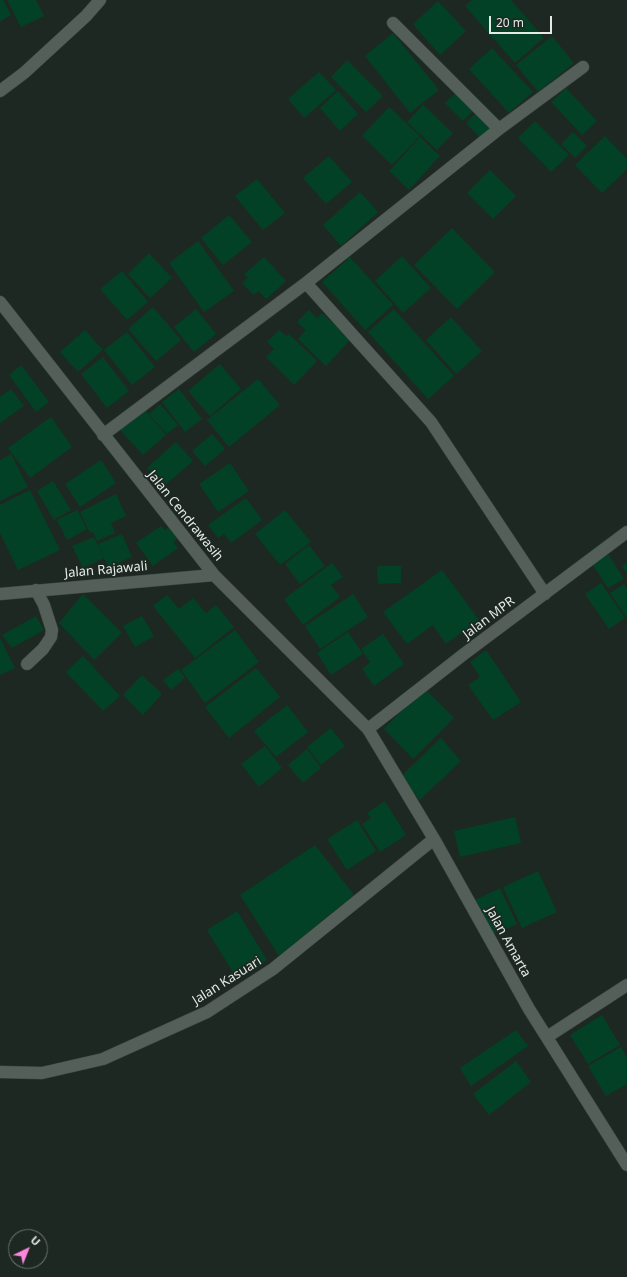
<!DOCTYPE html>
<style>
body{margin:0}
#map{position:relative;width:627px;height:1277px;overflow:hidden;background:#1e2822;font-family:"Noto Sans",sans-serif}
canvas{display:block}
.north{position:absolute;left:8px;top:1229px;width:40px;height:40px;box-sizing:border-box;background:#1e2822;border:1px solid #6d7671;border-radius:50%;rotate:43deg;font-size:11px;font-weight:700;line-height:16px;text-align:center;color:#e4ebe7}
.north::after{content:'';display:block;margin:auto;width:14px;height:18px;background:#fe85df;clip-path:polygon(50% 0,100% 100%,50% 72%,0 100%)}
.scale{position:absolute;left:489px;top:16px;width:63px;height:18px;box-sizing:border-box;border:2px solid #e4ebe7;border-top:0;padding-left:5px;font-size:12px;line-height:14px;white-space:nowrap;color:#e4ebe7;-webkit-text-stroke:3px #1e2822;paint-order:stroke}
</style>
<div id="map">
<canvas width="627" height="1277"></canvas>
<div class="north">U</div>
<div class="scale">20 m</div>
</div>
<script>
const ctx = document.querySelector('canvas').getContext('2d');
ctx.lineJoin = 'round';
function fillPath(path, color) { ctx.fillStyle = color; ctx.fill(path, 'evenodd'); }
const shape = rows => new Path2D(rows.map(r => 'M' + r).join(''));
function trace(path, color, width, dash) { ctx.strokeStyle = color; ctx.lineWidth = width; ctx.lineCap = dash ? 'butt' : 'round'; ctx.setLineDash(dash || []); ctx.stroke(path); }
function label(font, color, halo, rows, align = 'center') {
  ctx.font = font + ' "Noto Sans",sans-serif'; ctx.lineWidth = 3.5; ctx.setLineDash([]); ctx.textBaseline = 'middle'; ctx.strokeStyle = halo; ctx.fillStyle = color; for (const [text, x, y, turn = 0] of rows) {
    ctx.save(); ctx.translate(x, y); ctx.rotate((+turn || 0) * Math.PI / 180); ctx.textAlign = isNaN(turn) ? turn : align; if (halo) ctx.strokeText(text, 0, 0); ctx.fillText(text, 0, 0); ctx.restore();
  }
}
const building = shape([
 [0,0,3,0,11,15,0,22],
 [7,0,36,0,44,16,21,27],
 [472,0,511,0,544,38,515,63,465,6],
 [438,1,466,31,440,55,413,24],
 [393,33,439,90,410,113,365,56],
 [552,36,574,63,538,92,516,65],
 [492,48,533,92,509,113,469,69],
 [347,60,383,96,366,112,331,77],
 [319,72,336,90,304,118,288,99],
 [566,88,597,121,582,135,551,102],
 [338,91,358,114,340,131,320,108],
 [458,91,475,109,463,121,445,103],
 [423,105,453,133,437,150,407,122],
 [389,107,420,136,392,165,362,136],
 [478,111,495,128,483,141,466,123],
 [535,121,569,155,551,172,518,138],
 [573,132,587,146,575,158,561,144],
 [605,136,627,159,627,169,602,193,575,165],
 [420,137,440,156,409,190,389,171],
 [329,156,352,182,326,204,303,178],
 [490,170,516,196,493,219,467,193],
 [257,179,285,213,263,230,235,196],
 [360,192,378,212,341,246,323,225],
 [229,215,252,242,223,265,201,238],
 [452,228,495,272,457,309,414,265],
 [198,241,234,291,204,312,169,263],
 [149,253,172,278,150,298,128,274],
 [402,256,431,288,403,313,375,281],
 [264,257,286,281,266,299,259,291,254,295,242,283,248,278,244,274],
 [350,257,393,305,365,330,322,282],
 [122,271,148,302,127,320,100,289],
 [153,307,181,340,156,361,128,329],
 [196,309,216,334,194,352,174,327],
 [394,309,454,376,428,399,368,332],
 [309,310,317,318,322,313,351,339,326,366,298,339,306,330,297,322],
 [451,317,482,351,456,374,426,340],
 [85,330,103,350,78,372,60,352],
 [279,330,286,336,289,334,317,361,294,385,266,357,274,349,267,342],
 [127,332,155,367,132,385,104,350],
 [103,357,129,391,107,408,81,374],
 [220,364,241,389,210,416,188,391],
 [21,365,49,402,36,412,9,375],
 [258,379,280,405,229,447,207,420],
 [11,389,24,406,0,423,0,397],
 [179,389,202,419,185,432,162,402],
 [160,404,178,425,167,434,149,414],
 [144,409,166,435,143,455,120,430],
 [51,417,72,447,30,478,8,448],
 [212,434,225,449,205,466,192,451],
 [176,442,193,461,164,486,147,468],
 [11,454,28,487,0,501,0,460],
 [101,460,116,483,80,507,65,484],
 [230,463,249,491,218,512,199,484],
 [53,481,71,510,54,520,37,491],
 [30,490,60,550,18,570,0,533,0,505],
 [116,494,126,516,111,523,115,533,97,541,93,532,90,533,80,512],
 [246,498,262,520,231,543,224,534,218,538,208,525],
 [77,510,87,529,67,540,57,520],
 [285,510,311,542,280,565,255,534],
 [161,526,165,530,170,526,178,538,173,542,178,548,153,566,136,543],
 [122,534,132,557,108,567,98,544],
 [94,537,104,558,83,568,72,546],
 [309,545,325,566,300,584,285,564],
 [608,554,624,579,608,588,592,564],
 [627,562,627,574,622,566],
 [332,563,343,577,331,585,340,597,303,625,284,599],
 [377,566,401,566,401,583,378,584],
 [442,570,479,620,446,644,433,625,407,644,383,612],
 [601,583,625,618,609,629,585,594],
 [624,584,627,589,627,618,610,593],
 [83,594,122,633,94,660,59,623],
 [353,594,368,617,320,649,305,626],
 [167,595,179,609,193,598,206,613,216,605,234,627,195,658,153,606],
 [36,616,44,630,12,648,2,635],
 [142,616,154,636,135,647,123,626],
 [235,630,259,662,205,703,181,670],
 [348,632,363,654,331,675,317,653],
 [383,634,404,664,374,686,362,669,370,662,361,649],
 [0,638,15,668,0,675],
 [486,650,521,702,493,720,468,685,480,677,470,662],
 [83,656,120,696,103,711,66,672],
 [256,668,280,697,229,738,205,707],
 [178,669,185,678,171,690,163,680],
 [142,675,162,694,143,715,123,695],
 [424,688,454,718,413,759,384,729],
 [287,705,308,732,276,757,254,731],
 [331,728,345,746,321,765,307,747],
 [441,738,461,761,420,800,399,778],
 [265,746,282,768,259,787,241,764],
 [307,749,321,768,303,783,288,765],
 [385,801,406,835,380,852,362,824,371,818,367,813],
 [515,817,521,843,460,857,454,831],
 [357,820,376,851,347,870,327,839],
 [315,845,354,895,279,956,240,895],
 [538,871,557,912,522,928,503,887],
 [500,888,517,924,491,935,475,900],
 [237,911,267,960,237,979,207,930],
 [602,1015,620,1045,588,1064,570,1035],
 [516,1030,528,1046,471,1086,460,1068],
 [621,1047,627,1058,627,1084,606,1096,588,1066],
 [516,1061,531,1082,489,1115,473,1094]
]);
const street = shape([
 [393,23,499,129],
 [0,91,24,73,86,16,100,0],
 [306,283,431,422,545,594],
 [0,302,214,575,368,729,434,839,529,1009,627,1165],
 [103,435,306,283,499,129,583,67],
 [0,594,214,575],
 [27,664,43,649,51,637,52,630,44,605,36,590],
 [368,729,464,654,627,532],
 [547,1037,627,985],
 [0,1072,42,1073,103,1059,207,1012,273,969,434,839]
]);
const streetNames = [
 ["Jalan Cendrawasih",185,516,51],
 ["Jalan Rajawali",106,570,-5],
 ["Jalan MPR",489,618,-37],
 ["Jalan Amarta",508,942,61],
 ["Jalan Kasuari",227,981,-32]
];
fillPath(building, '#034126');
trace(street, '#3d4540', 13);
trace(street, '#535f58', 12);
label('13px', '#e4ebe7', '#1e2822', streetNames);
</script>
